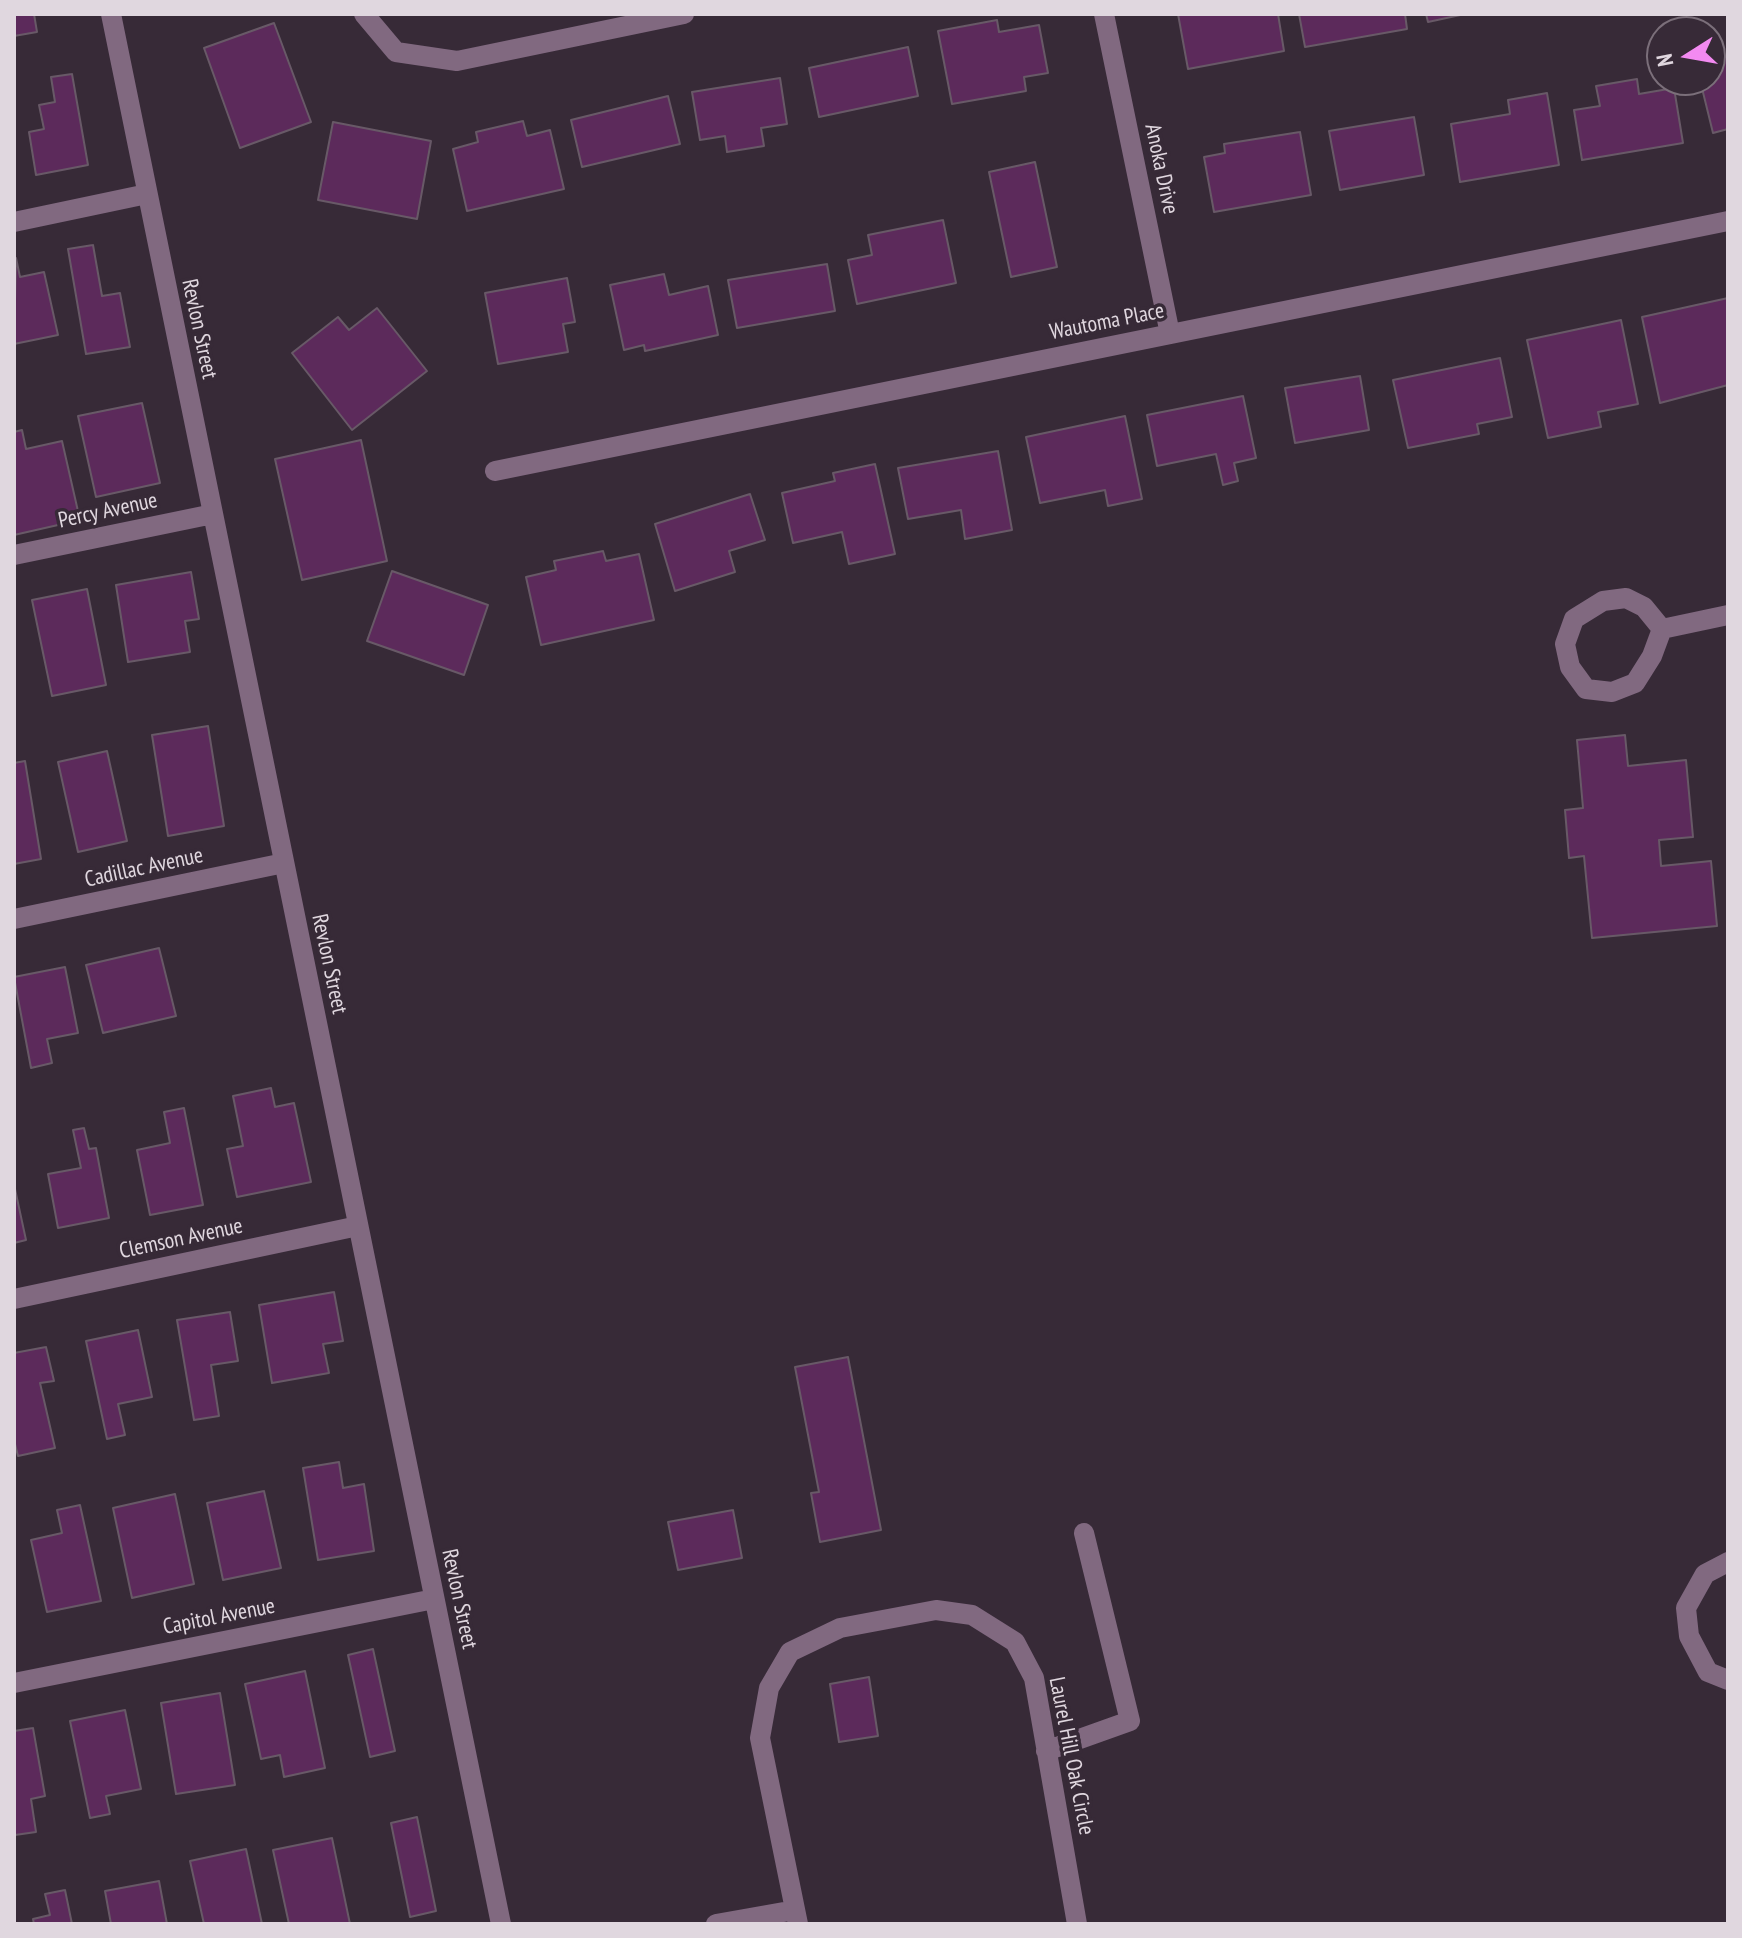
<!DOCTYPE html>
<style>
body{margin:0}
#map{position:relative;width:1742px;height:1938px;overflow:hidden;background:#372a37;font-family:"PT Sans Narrow",sans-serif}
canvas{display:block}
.frame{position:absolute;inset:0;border:16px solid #e0d7df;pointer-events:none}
.north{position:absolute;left:1646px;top:16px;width:80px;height:80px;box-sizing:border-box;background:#372a37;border:2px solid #7b6f7a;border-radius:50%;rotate:259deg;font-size:22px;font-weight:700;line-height:32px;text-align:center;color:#e0d7df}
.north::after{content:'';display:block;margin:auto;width:28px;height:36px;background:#f38af1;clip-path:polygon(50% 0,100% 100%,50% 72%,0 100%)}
</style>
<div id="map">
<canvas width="1742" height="1938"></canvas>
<div class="frame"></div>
<div class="north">N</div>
</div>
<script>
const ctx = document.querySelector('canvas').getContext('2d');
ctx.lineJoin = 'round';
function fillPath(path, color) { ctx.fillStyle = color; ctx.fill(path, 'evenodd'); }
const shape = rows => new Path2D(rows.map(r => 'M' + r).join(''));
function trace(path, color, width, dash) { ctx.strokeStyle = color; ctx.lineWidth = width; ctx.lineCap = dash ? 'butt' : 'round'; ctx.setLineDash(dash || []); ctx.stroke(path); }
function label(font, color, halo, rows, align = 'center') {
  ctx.font = font + ' "PT Sans Narrow",sans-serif'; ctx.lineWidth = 7; ctx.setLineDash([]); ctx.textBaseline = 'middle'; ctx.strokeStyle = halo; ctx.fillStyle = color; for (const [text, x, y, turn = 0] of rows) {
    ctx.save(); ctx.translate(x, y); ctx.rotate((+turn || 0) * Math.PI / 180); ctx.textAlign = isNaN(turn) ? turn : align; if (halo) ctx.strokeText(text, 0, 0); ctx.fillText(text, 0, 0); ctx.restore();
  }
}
const building = shape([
 [14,14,34,14,37,32,14,36,14,14],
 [1178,14,1278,14,1284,51,1188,69,1178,14],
 [1299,14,1405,14,1407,29,1305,47,1299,14],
 [1426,14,1465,14,1428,22,1426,14],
 [997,20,999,32,1039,25,1048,73,1024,77,1026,91,952,104,938,31,997,20],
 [274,23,311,122,240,148,204,48,274,23],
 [908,47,918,96,819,117,809,68,908,47],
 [1728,56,1728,129,1713,133,1700,80,1710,80,1710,61,1728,56],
 [72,74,88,165,36,175,29,132,44,129,39,105,55,102,51,77,72,74],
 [780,78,787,124,761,128,764,146,727,152,725,136,700,140,692,92,780,78],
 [1637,79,1639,94,1674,88,1683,143,1582,160,1574,110,1600,106,1596,86,1637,79],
 [1547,93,1559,165,1460,182,1451,124,1510,114,1508,100,1547,93],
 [668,96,680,144,582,167,571,120,668,96],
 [1414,117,1424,175,1340,190,1329,131,1414,117],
 [523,121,527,136,550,130,564,189,467,211,453,149,478,142,476,132,523,121],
 [333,122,431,141,417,219,318,200,333,122],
 [1300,132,1311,195,1214,212,1204,157,1225,153,1224,144,1300,132],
 [1035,162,1057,267,1011,277,989,172,1035,162],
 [943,220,956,283,857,304,848,260,872,255,868,235,943,220],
 [93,245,102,296,120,293,130,347,86,354,68,249,93,245],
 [16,258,20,277,44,272,58,335,14,344,16,258],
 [827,264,835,311,737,328,728,280,827,264],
 [664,274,669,295,708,286,718,335,645,351,644,345,624,350,610,285,664,274],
 [567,278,575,322,563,324,568,352,498,364,485,293,567,278],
 [1728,298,1728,385,1660,403,1642,317,1728,298],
 [377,308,427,371,352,430,292,353,338,317,349,330,377,308],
 [1621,320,1638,404,1598,412,1601,427,1548,438,1527,340,1621,320],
 [1500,358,1512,417,1477,424,1479,434,1408,448,1393,380,1500,358],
 [1360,376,1369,430,1295,443,1285,388,1360,376],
 [1243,396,1256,458,1234,463,1238,481,1223,485,1216,454,1157,466,1147,415,1243,396],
 [142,403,160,483,96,497,78,416,142,403],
 [1125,416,1142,499,1108,506,1105,490,1040,503,1026,437,1125,416],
 [22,430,26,449,62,441,80,520,14,535,14,432,22,430],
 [361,440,387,561,302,580,275,459,361,440],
 [998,451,1012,530,965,539,961,510,908,519,898,468,998,451],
 [875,464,895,554,849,564,842,532,793,543,782,493,835,481,833,473,875,464],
 [750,494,765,540,729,551,735,572,675,591,655,524,750,494],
 [603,551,606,561,639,554,654,620,541,645,526,577,556,570,554,561,603,551],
 [392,571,488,605,464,675,367,641,392,571],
 [191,572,199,619,185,621,190,652,128,662,116,585,191,572],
 [87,589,106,685,52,696,32,600,87,589],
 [208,726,224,826,168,836,152,735,208,726],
 [1625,735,1628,766,1686,760,1693,837,1659,840,1661,866,1711,861,1717,926,1592,938,1584,856,1569,858,1565,810,1583,808,1577,740,1625,735],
 [107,751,127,841,78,852,58,762,107,751],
 [25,761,41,859,14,864,14,763,25,761],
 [159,948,176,1016,103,1033,86,965,159,948],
 [65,967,78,1033,47,1039,52,1063,31,1068,14,977,65,967],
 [271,1088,275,1107,294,1103,311,1182,237,1197,227,1149,243,1146,233,1096,271,1088],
 [184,1108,203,1205,150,1215,137,1150,170,1143,164,1112,184,1108],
 [84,1128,89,1149,96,1148,109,1218,58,1228,48,1174,81,1168,73,1130,84,1128],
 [15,1189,26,1240,14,1243,14,1189,15,1189],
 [334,1292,343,1341,323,1344,329,1373,272,1383,259,1305,334,1292],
 [230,1312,238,1361,211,1365,219,1416,194,1420,177,1320,230,1312],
 [138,1330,152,1397,118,1404,125,1435,107,1439,86,1341,138,1330],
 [46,1347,54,1381,40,1383,55,1448,18,1456,14,1440,14,1353,46,1347],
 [848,1357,881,1530,820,1542,811,1493,819,1492,795,1367,848,1357],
 [339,1462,343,1488,364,1484,374,1551,318,1560,303,1468,339,1462],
 [264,1491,281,1568,223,1580,207,1503,264,1491],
 [175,1494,194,1584,132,1598,113,1508,175,1494],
 [80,1505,101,1601,47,1612,31,1540,62,1533,57,1510,80,1505],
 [733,1510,742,1558,678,1570,668,1522,733,1510],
 [373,1649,395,1751,370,1757,348,1655,373,1649],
 [305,1671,325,1768,284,1777,280,1755,261,1759,245,1684,305,1671],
 [869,1677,878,1736,839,1742,830,1684,869,1677],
 [220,1693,235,1785,176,1794,161,1703,220,1693],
 [125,1710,141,1789,106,1796,110,1814,90,1818,70,1721,125,1710],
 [33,1728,45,1796,31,1799,36,1832,15,1835,14,1731,33,1728],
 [417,1817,436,1911,410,1917,391,1823,417,1817],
 [332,1838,350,1924,289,1924,273,1850,332,1838],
 [246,1849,262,1924,204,1924,190,1861,246,1849],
 [159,1881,167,1924,111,1924,105,1891,159,1881],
 [65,1890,72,1924,34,1924,33,1919,50,1915,45,1894,65,1890]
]);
const minor = shape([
 [111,14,501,1924],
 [364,14,396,52,457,61,684,14],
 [1104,14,1170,334],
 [14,222,147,194],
 [495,471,1728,221],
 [14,555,213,514],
 [1626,598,1644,607,1662,629,1652,656,1635,683,1612,692,1586,689,1570,667,1565,644,1574,619,1603,601,1626,598],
 [1662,629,1728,615],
 [14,919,284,863],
 [14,1299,358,1226],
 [1728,1562,1705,1574,1686,1608,1689,1636,1708,1672,1728,1680],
 [14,1683,434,1599],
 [1046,1751,1130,1721,1084,1533],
 [716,1924,795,1910],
 [798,1924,760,1738,769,1688,790,1652,840,1628,936,1610,972,1615,1015,1642,1034,1678,1077,1924]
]);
const streetNames = [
 ["Anoka Drive",1161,169,78],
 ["Wautoma Place",1107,322,-11],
 ["Revlon Street",199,329,78],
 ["Percy Avenue",108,511,-12],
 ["Cadillac Avenue",144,868,-12],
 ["Revlon Street",329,964,78],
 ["Clemson Avenue",181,1239,-12],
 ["Revlon Street",459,1599,78],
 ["Capitol Avenue",219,1617,-11],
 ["Laurel Hill Oak Circle",1071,1756,79]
];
fillPath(building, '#5c2a5b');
trace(building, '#685967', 2);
trace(minor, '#816980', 20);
label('22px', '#e0d7df', '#372a37', streetNames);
</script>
